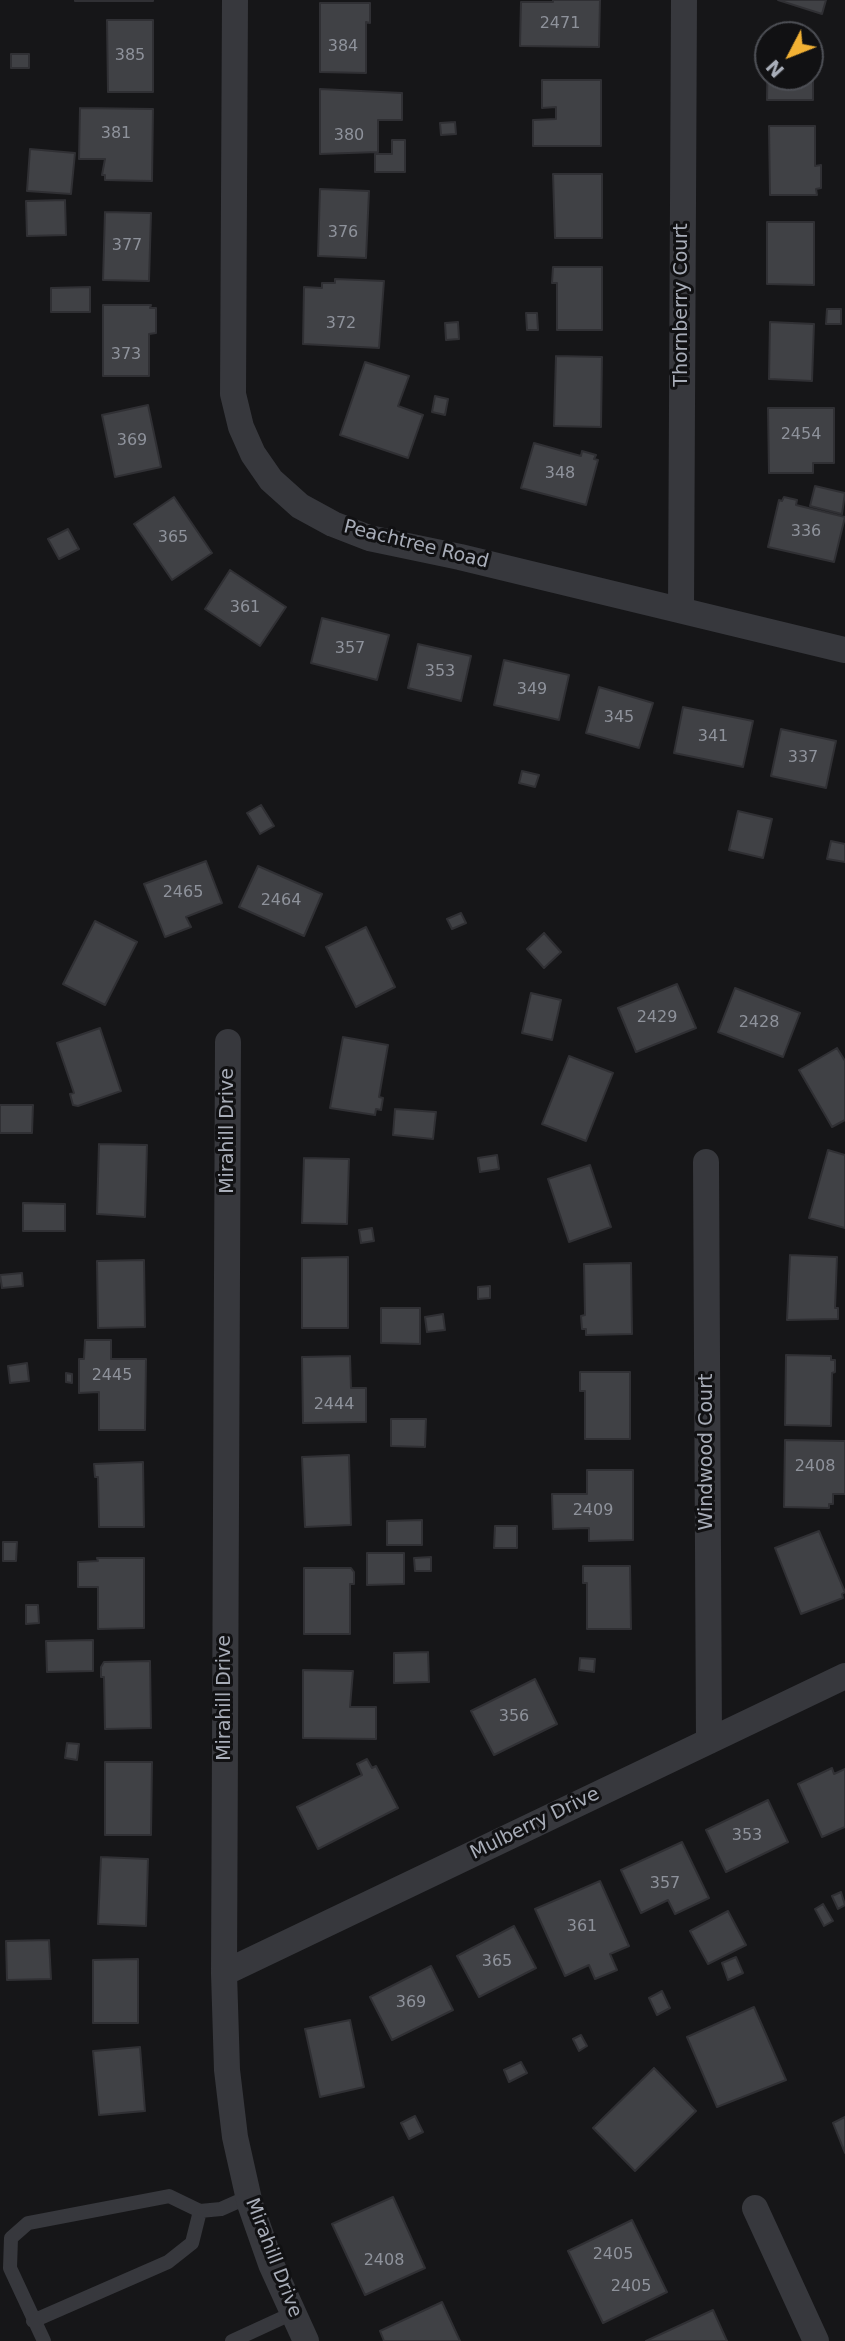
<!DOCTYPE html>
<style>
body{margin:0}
#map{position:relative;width:845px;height:2341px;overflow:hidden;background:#161618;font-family:"DejaVu Sans",sans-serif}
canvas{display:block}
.north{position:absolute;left:754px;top:21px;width:70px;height:70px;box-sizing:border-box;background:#111113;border:2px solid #4d4f55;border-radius:50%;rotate:228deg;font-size:19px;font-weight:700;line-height:28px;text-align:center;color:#a8adb8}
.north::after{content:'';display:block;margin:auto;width:24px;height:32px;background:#f2b134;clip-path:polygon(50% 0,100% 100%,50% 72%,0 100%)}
</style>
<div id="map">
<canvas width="845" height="2341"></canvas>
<div class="north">N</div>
</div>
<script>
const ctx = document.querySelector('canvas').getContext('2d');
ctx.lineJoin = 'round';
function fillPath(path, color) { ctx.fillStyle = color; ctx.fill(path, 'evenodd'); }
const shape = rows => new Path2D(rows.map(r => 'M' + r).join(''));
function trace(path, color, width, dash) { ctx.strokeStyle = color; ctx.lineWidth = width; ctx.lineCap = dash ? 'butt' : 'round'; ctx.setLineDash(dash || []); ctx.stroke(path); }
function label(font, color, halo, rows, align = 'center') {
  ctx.font = font + ' "DejaVu Sans",sans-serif'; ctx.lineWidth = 6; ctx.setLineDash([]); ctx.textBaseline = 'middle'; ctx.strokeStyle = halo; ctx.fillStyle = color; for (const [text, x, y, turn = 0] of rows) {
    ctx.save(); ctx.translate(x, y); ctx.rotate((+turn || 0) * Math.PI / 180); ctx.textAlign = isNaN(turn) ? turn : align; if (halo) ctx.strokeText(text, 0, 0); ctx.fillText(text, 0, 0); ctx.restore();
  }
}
const building = shape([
 [75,0,153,0,153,1,75,1,75,0],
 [553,0,600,0,599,47,520,46,521,2,553,2,553,0],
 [778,0,826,0,822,14,778,0],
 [320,3,370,3,370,23,366,22,366,73,320,72,320,3],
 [107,20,153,20,153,92,108,92,107,20],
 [768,36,768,77,810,77,810,36,813,36,813,100,767,100,768,36],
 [11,54,29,54,29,68,11,68,11,54],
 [542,80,601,80,601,146,533,146,533,120,556,119,556,107,542,108,542,80],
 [320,89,402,93,402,120,378,120,378,152,320,154,320,89],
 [80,108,153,109,152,181,105,180,105,175,102,175,105,159,79,159,80,108],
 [455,122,456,134,441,135,440,123,455,122],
 [769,126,815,126,815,166,821,165,821,188,816,189,817,195,770,195,769,126],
 [392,140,405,140,405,172,375,172,375,154,392,154,392,140],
 [30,149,75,153,71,194,27,191,30,149],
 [553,174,602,174,602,238,555,238,553,174],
 [320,189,369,191,366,258,318,256,320,189],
 [65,200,66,235,27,236,26,201,65,200],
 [105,212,151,213,149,281,103,280,105,212],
 [767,222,814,222,814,285,767,284,767,222],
 [553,267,602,267,602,330,557,330,557,283,552,283,553,267],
 [335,279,384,281,379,348,303,344,304,287,322,288,322,283,335,283,335,279],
 [90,287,90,312,51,312,51,288,90,287],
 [103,305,151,305,150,308,156,308,156,333,149,334,149,376,103,376,103,305],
 [827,309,841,309,841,324,826,324,827,309],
 [526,313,537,313,538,330,527,330,526,313],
 [458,322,459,339,446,340,445,323,458,322],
 [770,322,814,324,812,381,769,379,770,322],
 [556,356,602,357,601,427,554,426,556,356],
 [365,362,409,376,398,406,423,415,408,458,340,435,365,362],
 [435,396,448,399,445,415,432,412,435,396],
 [148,405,161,467,115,477,102,415,148,405],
 [768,408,834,408,834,463,813,463,813,473,769,473,768,408],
 [534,443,581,456,582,451,596,455,594,459,598,460,586,505,521,488,534,443],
 [815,486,845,493,842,514,810,506,815,486],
 [174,497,212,553,172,580,134,524,174,497],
 [784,497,797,500,796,505,845,517,834,562,768,547,779,500,782,501,784,497],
 [68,529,79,549,59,559,48,539,68,529],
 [230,570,286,607,260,646,205,609,230,570],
 [322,618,389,635,377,680,311,663,322,618],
 [418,644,471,656,461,701,408,688,418,644],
 [504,660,569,675,559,720,494,705,504,660],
 [599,687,653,703,639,748,586,733,599,687],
 [683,707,753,721,743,767,674,753,683,707],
 [781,729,836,741,826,788,771,776,781,729],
 [522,771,539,775,535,787,519,783,522,771],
 [261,805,274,826,260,834,247,813,261,805],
 [738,811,772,819,763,858,729,850,738,811],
 [831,841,845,844,845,862,827,859,831,841],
 [206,861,222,903,186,917,191,927,165,937,144,884,206,861],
 [258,866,322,894,304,936,239,907,258,866],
 [461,913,466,923,452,929,447,919,461,913],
 [95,921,137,942,105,1005,63,984,95,921],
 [366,927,395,987,356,1007,326,947,366,927],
 [544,933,561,952,544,968,527,949,544,933],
 [677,984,696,1028,636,1052,618,1008,677,984],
 [735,988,800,1013,783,1057,718,1032,735,988],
 [531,993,561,1000,552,1040,522,1033,531,993],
 [100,1028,121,1091,78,1106,73,1105,70,1094,74,1093,57,1043,100,1028],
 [343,1037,388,1045,379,1097,383,1098,381,1110,376,1109,375,1115,330,1108,343,1037],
 [837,1048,845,1061,845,1120,832,1127,799,1070,837,1048],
 [569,1056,613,1073,586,1141,542,1124,569,1056],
 [0,1105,33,1105,32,1133,0,1133,0,1105],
 [395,1109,436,1112,433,1139,393,1135,395,1109],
 [99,1144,147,1145,145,1217,97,1214,99,1144],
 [828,1150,845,1155,845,1228,809,1218,828,1150],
 [497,1155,499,1169,480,1172,478,1158,497,1155],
 [304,1158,349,1159,347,1224,302,1223,304,1158],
 [590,1165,611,1227,569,1242,548,1179,590,1165],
 [23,1203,65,1204,65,1231,23,1231,23,1203],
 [372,1228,374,1241,361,1243,359,1230,372,1228],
 [790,1255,837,1257,835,1308,838,1308,838,1319,787,1320,790,1255],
 [348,1257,348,1328,302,1328,302,1258,348,1257],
 [144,1260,145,1327,98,1328,97,1261,144,1260],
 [631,1263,632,1334,586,1335,586,1329,582,1329,581,1316,585,1315,584,1264,631,1263],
 [22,1273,23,1286,2,1288,0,1275,22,1273],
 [490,1286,490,1298,478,1299,478,1287,490,1286],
 [381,1308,420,1308,420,1344,381,1343,381,1308],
 [443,1314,445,1330,427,1332,425,1317,443,1314],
 [85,1340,111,1340,111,1359,146,1359,145,1430,99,1430,99,1392,79,1393,79,1359,84,1359,85,1340],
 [786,1355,831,1356,831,1360,835,1360,835,1372,832,1373,831,1426,785,1425,786,1355],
 [350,1356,351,1388,366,1388,366,1422,303,1423,302,1357,350,1356],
 [27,1363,29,1381,10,1383,8,1366,27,1363],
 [580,1372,630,1372,630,1439,585,1439,585,1391,580,1391,580,1372],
 [66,1373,72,1374,72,1383,66,1382,66,1373],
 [391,1419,426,1419,425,1447,391,1446,391,1419],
 [785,1440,845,1441,845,1494,833,1494,833,1504,829,1504,829,1508,784,1507,785,1440],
 [349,1455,351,1525,305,1527,302,1457,349,1455],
 [143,1462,144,1527,99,1527,98,1477,95,1477,94,1464,143,1462],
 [587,1470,633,1470,633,1540,589,1541,589,1528,553,1529,552,1494,587,1494,587,1470],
 [422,1520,422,1545,387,1545,387,1521,422,1520],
 [495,1526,517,1526,517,1548,494,1548,495,1526],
 [819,1531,845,1592,842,1594,843,1598,801,1614,775,1548,819,1531],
 [3,1542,17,1542,16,1561,3,1561,3,1542],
 [367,1553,404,1553,404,1584,367,1585,367,1553],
 [431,1557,431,1571,415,1571,414,1558,431,1557],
 [97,1558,144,1558,144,1628,98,1629,98,1587,78,1587,78,1562,98,1561,97,1558],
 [583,1566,630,1566,631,1629,587,1629,587,1583,583,1583,583,1566],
 [304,1568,351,1568,354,1572,354,1584,350,1584,350,1634,304,1634,304,1568],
 [26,1605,38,1605,39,1623,26,1624,26,1605],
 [93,1640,93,1671,47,1672,46,1641,93,1640],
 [428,1652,429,1682,394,1683,394,1653,428,1652],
 [580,1658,595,1659,594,1672,579,1670,580,1658],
 [150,1661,151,1728,105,1729,104,1677,101,1677,101,1667,104,1662,150,1661],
 [303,1670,353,1671,350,1707,376,1707,376,1739,303,1738,303,1670],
 [535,1679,557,1724,494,1755,471,1711,535,1679],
 [67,1743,79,1744,77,1760,65,1758,67,1743],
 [367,1759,372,1768,376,1766,398,1808,318,1849,297,1807,362,1775,357,1764,367,1759],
 [105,1762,152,1762,151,1835,105,1835,105,1762],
 [832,1768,834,1774,845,1769,845,1827,822,1837,798,1784,832,1768],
 [768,1800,788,1842,726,1872,706,1830,768,1800],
 [682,1842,709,1898,675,1914,668,1900,641,1913,621,1870,682,1842],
 [101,1857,148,1859,146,1926,98,1924,101,1857],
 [600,1881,629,1946,610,1954,617,1970,595,1979,589,1965,565,1976,535,1909,600,1881],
 [841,1892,845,1905,838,1909,832,1896,841,1892],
 [823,1904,833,1921,824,1926,815,1909,823,1904],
 [728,1911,746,1945,708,1964,690,1931,728,1911],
 [514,1926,536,1968,479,1997,457,1956,514,1926],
 [49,1940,51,1979,7,1980,6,1941,49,1940],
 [736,1957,743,1973,728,1980,722,1963,736,1957],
 [138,1959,138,2023,93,2023,93,1960,138,1959],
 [431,1966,453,2010,392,2040,370,1997,431,1966],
 [662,1991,670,2008,657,2015,649,1998,662,1991],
 [754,2007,786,2080,717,2107,687,2037,754,2007],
 [350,2020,364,2087,320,2097,305,2029,350,2020],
 [581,2035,587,2046,579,2051,573,2039,581,2035],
 [140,2047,145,2111,99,2115,93,2051,140,2047],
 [521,2062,527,2073,509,2082,504,2070,521,2062],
 [654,2068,696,2111,635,2171,593,2128,654,2068],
 [415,2116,423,2132,409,2139,401,2123,415,2116],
 [845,2117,845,2153,833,2123,845,2117],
 [393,2197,425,2268,365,2295,332,2224,393,2197],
 [632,2220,667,2292,603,2323,568,2251,632,2220],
 [442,2302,460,2341,384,2341,380,2331,442,2302],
 [713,2310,727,2341,646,2341,713,2310]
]);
const service = shape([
 [33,2321,168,2262,192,2243,200,2211],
 [44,2341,10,2268,11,2238,28,2223,169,2196,200,2211,221,2209,248,2197],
 [232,2341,293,2313]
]);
const minor = shape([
 [235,0,233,394,241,427,253,454,271,480,300,506,333,524,369,538,460,557,845,650],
 [681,610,684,0],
 [228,1042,224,1973,227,2070,235,2137,250,2204,271,2264,306,2341],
 [706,1162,709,1741],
 [224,1973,845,1676],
 [755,2208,816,2341]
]);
const numberNames = [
 ["2471",560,24],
 ["384",343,47],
 ["385",130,56],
 ["381",116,134],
 ["380",349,136],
 ["376",343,233],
 ["377",127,246],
 ["372",341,324],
 ["373",126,355],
 ["2454",801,435],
 ["369",132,441],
 ["348",560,474],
 ["336",806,532],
 ["365",173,538],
 ["361",245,608],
 ["357",350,649],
 ["353",440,672],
 ["349",532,690],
 ["345",619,718],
 ["341",713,737],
 ["337",803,758],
 ["2465",183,893],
 ["2464",281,901],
 ["2429",657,1018],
 ["2428",759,1023],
 ["2445",112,1376],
 ["2444",334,1405],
 ["2408",815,1467],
 ["2409",593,1511],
 ["356",514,1717],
 ["353",747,1836],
 ["357",665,1884],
 ["361",582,1927],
 ["365",497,1962],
 ["369",411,2003],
 ["2405",613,2255],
 ["2408",384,2261],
 ["2405",631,2287]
];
const streetNames = [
 ["Thornberry Court",682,305,-90],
 ["Peachtree Road",416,545,14],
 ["Mirahill Drive",228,1131,-90],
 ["Windwood Court",707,1452,-90],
 ["Mirahill Drive",225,1698,-90],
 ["Mulberry Drive",535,1824,-26],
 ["Mirahill Drive",273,2258,69]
];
fillPath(building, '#404145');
trace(building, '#303034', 2);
trace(service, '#37383d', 14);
trace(minor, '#37383d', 26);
label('16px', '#8e929b', null, numberNames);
label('19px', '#a8adb8', '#111113', streetNames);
</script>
